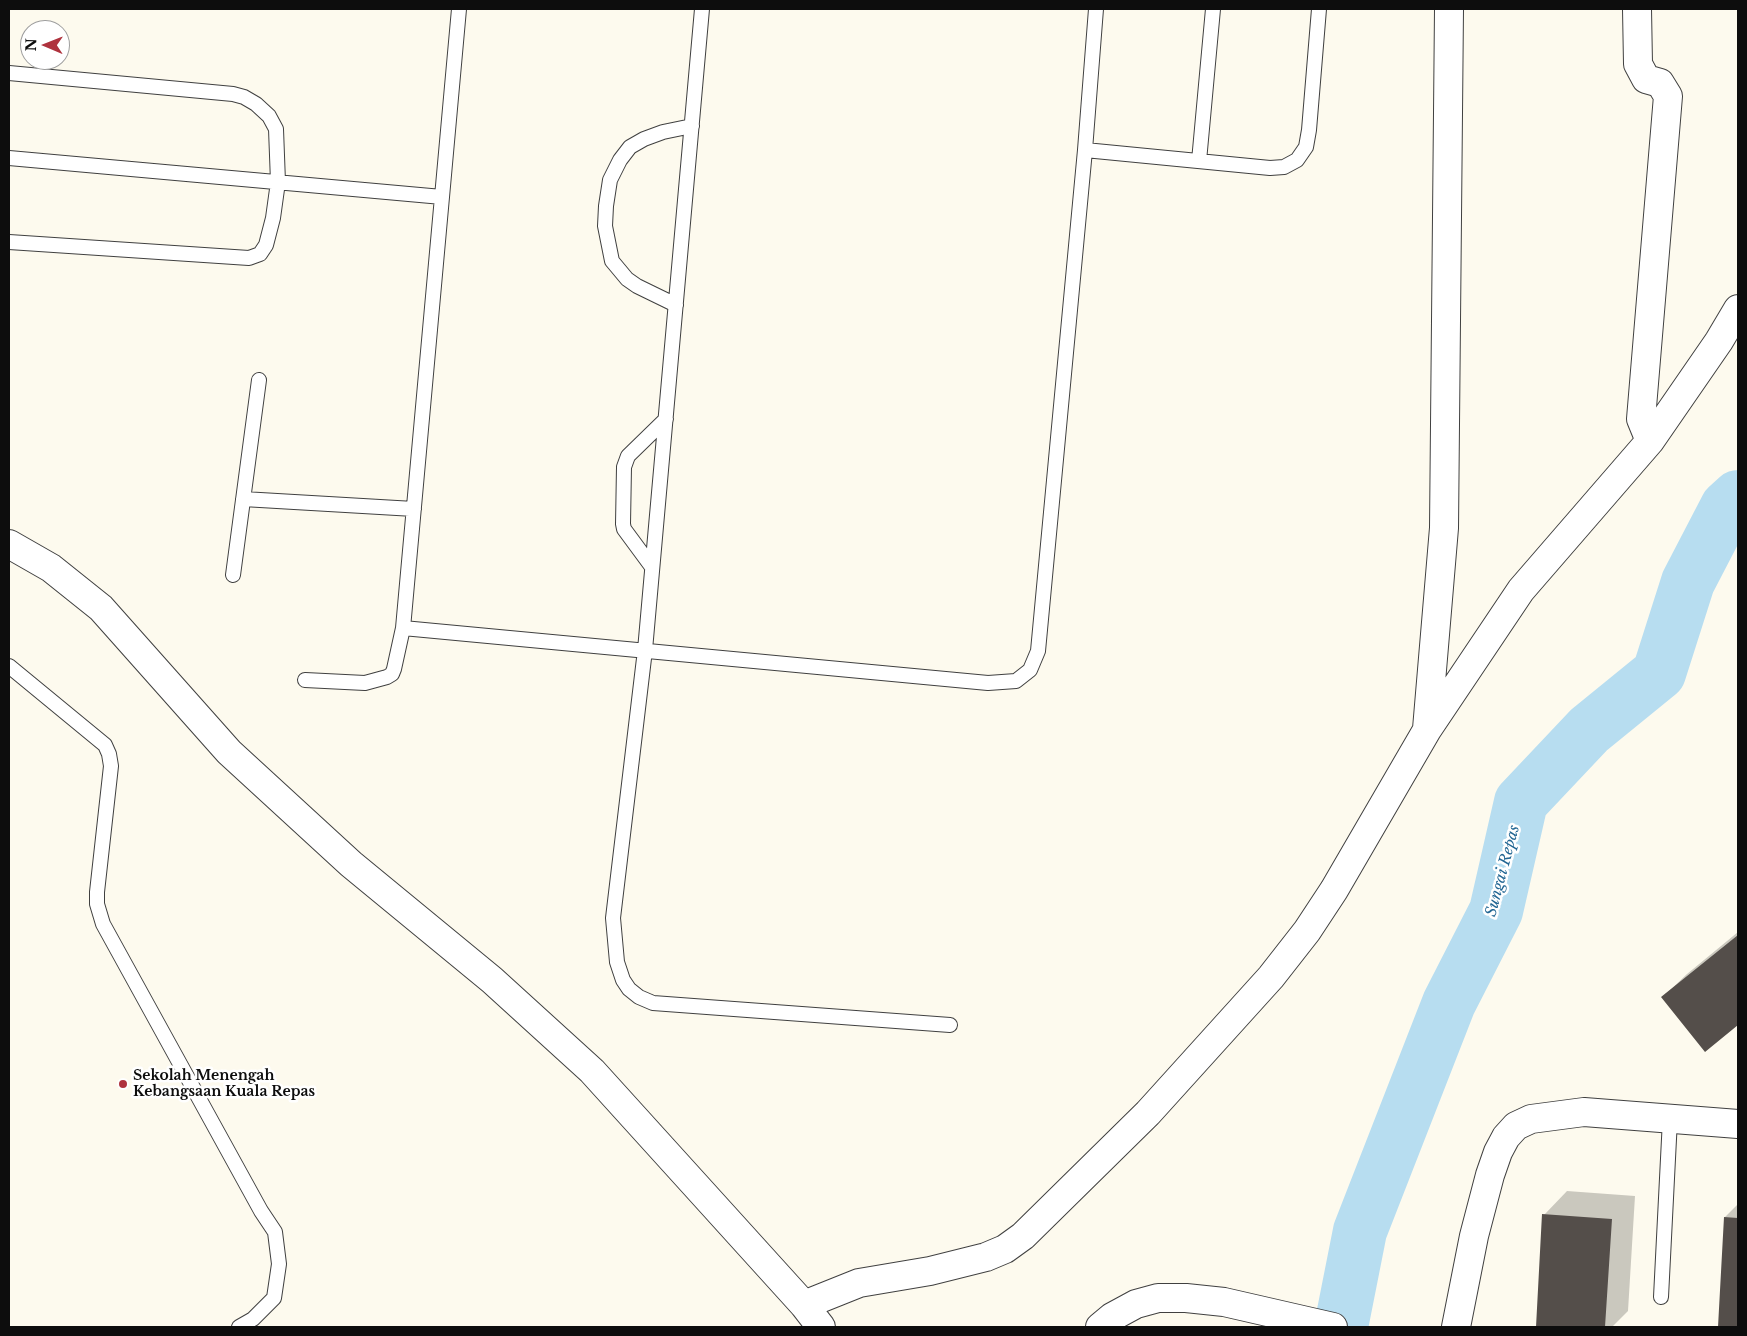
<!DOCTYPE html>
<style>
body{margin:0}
#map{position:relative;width:1747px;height:1336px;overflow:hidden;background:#fdfaee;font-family:"Libre Baskerville",serif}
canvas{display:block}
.frame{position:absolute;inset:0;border:10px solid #0d0d0d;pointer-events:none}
.north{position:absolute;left:20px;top:20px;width:50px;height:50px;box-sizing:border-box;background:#fff;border:1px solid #9e9e9e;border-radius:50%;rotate:271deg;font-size:14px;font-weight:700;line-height:20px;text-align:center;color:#0d0d0d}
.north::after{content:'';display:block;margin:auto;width:18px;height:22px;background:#af323d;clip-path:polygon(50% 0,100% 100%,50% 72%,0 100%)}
</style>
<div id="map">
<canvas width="1747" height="1336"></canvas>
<div class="frame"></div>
<div class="north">N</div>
</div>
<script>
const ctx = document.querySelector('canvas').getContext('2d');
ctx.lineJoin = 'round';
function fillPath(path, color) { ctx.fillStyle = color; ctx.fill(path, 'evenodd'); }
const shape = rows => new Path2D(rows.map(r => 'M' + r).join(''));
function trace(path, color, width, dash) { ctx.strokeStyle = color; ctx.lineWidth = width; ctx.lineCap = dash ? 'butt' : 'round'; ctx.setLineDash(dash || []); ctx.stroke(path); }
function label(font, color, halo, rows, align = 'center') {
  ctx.font = font + ' "Libre Baskerville",serif'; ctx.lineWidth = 5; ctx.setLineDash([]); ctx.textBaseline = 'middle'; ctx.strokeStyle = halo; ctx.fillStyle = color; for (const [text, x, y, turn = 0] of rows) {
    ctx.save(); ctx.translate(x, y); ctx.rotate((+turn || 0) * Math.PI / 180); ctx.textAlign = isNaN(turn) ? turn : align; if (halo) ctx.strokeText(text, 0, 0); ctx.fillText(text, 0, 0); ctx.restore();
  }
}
const shadow = shape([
 [1738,932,1738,1023,1705,1050,1663,997,1687,974],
 [1567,1191,1635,1196,1628,1311,1612,1327,1537,1327,1544,1215],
 [1738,1204,1738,1327,1719,1327,1725,1217]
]);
const river = shape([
 [1341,1327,1360,1231,1449,1003,1496,911,1521,802,1589,730,1659,673,1688,582,1727,507,1738,497]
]);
const building = shape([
 [1738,935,1738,1025,1705,1052,1661,997],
 [1542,1214,1612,1219,1605,1327,1536,1327],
 [1724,1217,1738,1218,1738,1327,1718,1327]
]);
const lane = shape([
 [702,9,645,650,613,918,617,962,623,980,629,989,639,997,653,1003,950,1025],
 [9,73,233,94,244,97,256,104,269,116,276,129,278,182,273,218,266,245,260,254,249,258,9,242],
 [1085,150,1270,168,1284,167,1297,160,1306,147,1309,130,1319,9],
 [9,158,442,197],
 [1199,161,1213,9],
 [676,305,637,286,627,279,612,261,605,226,606,206,610,180,620,160,630,147,644,139,663,132,692,126],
 [243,499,414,509],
 [652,567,624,529,623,524,624,467,628,456,666,419],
 [233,575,259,380],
 [403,628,988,683,1016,681,1030,670,1038,651,1085,150,1096,9],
 [9,666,105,745,109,754,111,766,97,892,97,904,103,924,261,1211,275,1232,279,1264,274,1298,253,1319,239,1327],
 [305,680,365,683,387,677,392,674,394,669,403,628,459,9],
 [1661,1297,1670,1119]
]);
const street = shape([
 [1637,9,1638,64,1646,79,1660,83,1668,96,1641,419,1650,441],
 [9,544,51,568,101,608,229,752,351,864,492,980,592,1071,804,1305,821,1327],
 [1427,729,1444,528,1449,9],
 [804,1305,859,1283,930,1271,986,1257,1005,1249,1023,1236,1148,1113,1271,977,1307,931,1334,890,1427,730,1521,590,1650,441,1719,341,1738,309],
 [1100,1327,1112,1317,1136,1304,1158,1298,1186,1298,1224,1302,1333,1327],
 [1456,1327,1474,1236,1490,1175,1498,1152,1506,1137,1516,1126,1531,1119,1584,1112,1738,1124]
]);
const markers = [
 [123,1084,5,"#af323d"]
];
const poiNames = [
 ["Sekolah Menengah",133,1076],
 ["Kebangsaan Kuala Repas",133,1092]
];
const waterNames = [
 ["Sungai Repas",1503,871,-75]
];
fillPath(shadow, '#0003');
trace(river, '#b7ddf0', 54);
fillPath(building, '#544e4a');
trace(lane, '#404040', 16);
trace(street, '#404040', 30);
trace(lane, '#fff', 14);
trace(street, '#fff', 28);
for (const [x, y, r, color] of markers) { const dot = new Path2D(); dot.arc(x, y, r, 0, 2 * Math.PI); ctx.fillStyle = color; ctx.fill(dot); trace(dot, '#fff', 2); }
label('bold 14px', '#0d0d0d', '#fff', poiNames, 'left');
label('italic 15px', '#226693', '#fff', waterNames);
</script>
